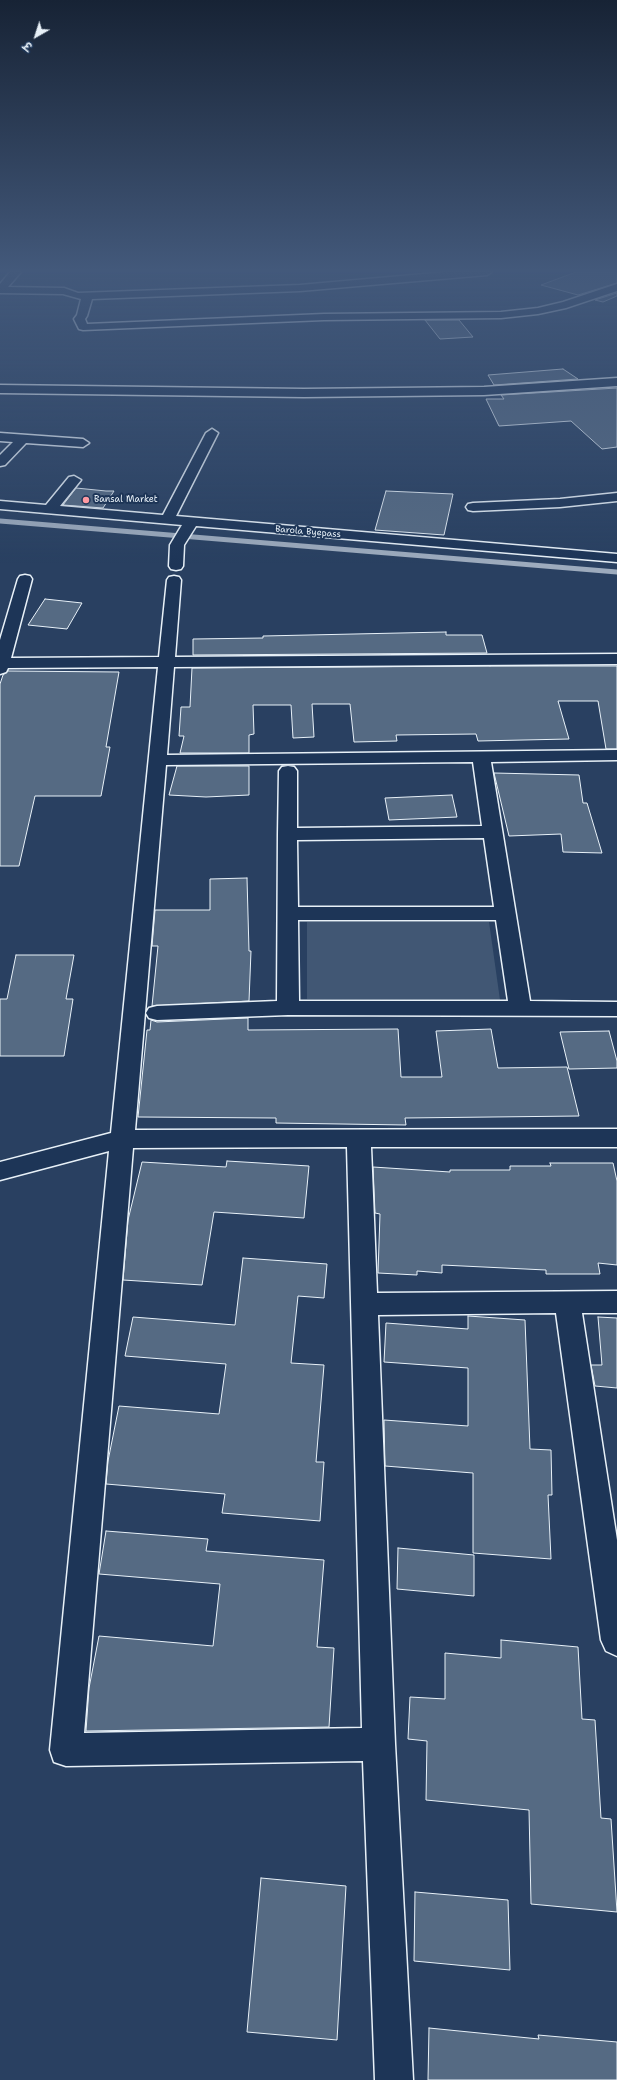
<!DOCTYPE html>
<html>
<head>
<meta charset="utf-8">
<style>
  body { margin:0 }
  #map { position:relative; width:617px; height:2080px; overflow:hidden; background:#294061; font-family:"Shantell Sans","Playpen Sans Deva",sans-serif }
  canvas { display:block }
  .north { position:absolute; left:16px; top:16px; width:40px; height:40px; -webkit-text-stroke:3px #1d3557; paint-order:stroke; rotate:219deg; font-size:11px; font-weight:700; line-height:16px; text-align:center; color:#e8f1f8 }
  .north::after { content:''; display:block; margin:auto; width:14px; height:18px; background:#e8f1f8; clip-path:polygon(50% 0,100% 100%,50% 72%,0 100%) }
</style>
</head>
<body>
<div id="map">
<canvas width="617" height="2080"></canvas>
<div class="north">उ</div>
</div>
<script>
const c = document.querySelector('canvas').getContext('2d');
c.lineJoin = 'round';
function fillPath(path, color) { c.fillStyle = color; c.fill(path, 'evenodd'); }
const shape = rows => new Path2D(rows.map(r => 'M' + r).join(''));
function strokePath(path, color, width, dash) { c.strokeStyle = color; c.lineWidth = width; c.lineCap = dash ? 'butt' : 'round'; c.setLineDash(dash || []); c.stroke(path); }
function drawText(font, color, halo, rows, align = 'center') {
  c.font = font + ' "Shantell Sans",sans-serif'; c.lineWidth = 4; c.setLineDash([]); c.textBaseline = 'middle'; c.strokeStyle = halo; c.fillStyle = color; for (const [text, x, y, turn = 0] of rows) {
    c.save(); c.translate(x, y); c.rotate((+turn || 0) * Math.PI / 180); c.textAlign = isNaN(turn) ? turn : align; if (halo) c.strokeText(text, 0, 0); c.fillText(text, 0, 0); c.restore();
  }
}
fillPath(shape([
  [307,922,489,922,500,1000,307,999]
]), '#415774');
strokePath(shape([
  [0,521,617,572]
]), '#9dabbd', 5);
const building = shape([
  [576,272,617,272,617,283,578,295,541,285,576,272],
  [617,293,617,296,603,302,595,300,617,293],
  [425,320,459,320,473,337,440,339,425,320],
  [563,369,578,379,494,385,488,375,563,369],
  [617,388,617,447,602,449,571,421,499,426,486,399,504,399,501,395,617,388],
  [76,488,106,491,114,491,103,508,63,505,76,488],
  [386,491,453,494,444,535,375,530,386,491],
  [45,599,82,603,67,629,28,625,45,599],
  [446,632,446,635,482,635,487,653,193,655,193,639,263,638,263,636,446,632],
  [490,666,617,666,617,749,606,749,598,701,558,701,569,739,478,741,476,734,396,735,397,741,354,742,350,704,312,704,314,737,293,738,291,705,253,705,254,734,249,735,249,753,180,753,184,736,179,736,181,707,190,707,192,668,490,666],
  [8,671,119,672,106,747,110,747,101,796,35,796,19,866,0,866,0,684,3,675,8,671],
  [177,766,249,766,249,795,206,797,169,795,177,766],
  [494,773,579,775,583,803,587,803,602,853,563,852,561,834,509,836,494,773],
  [452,795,457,817,389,820,385,798,452,795],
  [247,878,249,951,251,951,249,1001,152,1006,158,946,152,946,155,910,210,910,210,879,247,878],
  [16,955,74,955,66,999,73,999,64,1056,0,1056,0,999,7,999,16,955],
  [248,1018,248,1030,398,1029,401,1077,442,1077,436,1031,491,1029,498,1068,567,1067,579,1116,405,1118,406,1125,276,1123,276,1118,138,1117,147,1030,150,1030,151,1020,157,1022,248,1018],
  [609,1031,617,1061,617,1068,569,1069,560,1032,609,1031],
  [227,1161,309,1166,304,1218,214,1212,202,1285,123,1280,128,1220,142,1162,226,1167,227,1161],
  [550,1163,613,1163,617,1181,617,1265,598,1263,600,1274,546,1274,546,1270,442,1265,442,1273,417,1271,417,1275,378,1273,380,1214,375,1213,373,1167,450,1172,450,1170,510,1170,510,1166,551,1166,550,1163],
  [243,1258,327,1264,324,1298,298,1296,291,1363,324,1365,316,1462,324,1462,320,1521,222,1513,225,1494,106,1484,108,1461,119,1406,219,1414,226,1364,125,1356,133,1317,235,1325,243,1258],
  [468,1316,525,1320,530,1449,551,1450,552,1495,548,1495,551,1559,473,1553,473,1473,385,1466,384,1420,468,1426,468,1368,384,1362,386,1323,468,1329,468,1316],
  [598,1317,617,1318,617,1388,595,1386,591,1365,602,1365,598,1317],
  [106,1531,208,1539,206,1551,324,1560,317,1647,334,1648,329,1727,86,1731,89,1688,99,1636,213,1646,220,1584,99,1574,106,1531],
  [398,1548,474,1555,474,1596,397,1589,398,1548],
  [501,1640,578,1647,582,1719,595,1720,601,1818,611,1819,617,1912,531,1904,529,1810,426,1800,427,1741,408,1739,410,1697,445,1699,445,1653,501,1658,501,1640],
  [261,1878,346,1886,337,2040,247,2032,261,1878],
  [415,1892,508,1900,510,1970,414,1961,415,1892],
  [429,2028,539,2039,538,2035,617,2042,617,2080,428,2080,429,2028]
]);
fillPath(building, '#556a83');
strokePath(building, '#e8f1f8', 1);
const street = shape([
  [10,272,21,272,8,287,64,288,78,293,300,285,446,272,492,272,487,275,300,291,92,299,87,316,85,319,87,324,324,314,501,312,538,308,563,302,617,284,617,291,566,308,538,314,501,318,324,320,83,330,79,329,74,319,77,315,81,299,63,294,0,293,0,284,10,272],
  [617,378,617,386,484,395,304,397,0,393,0,385,304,389,484,387,617,378],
  [212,429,218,433,176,516,617,554,617,562,196,526,184,545,183,566,181,569,176,570,171,569,169,566,170,545,182,525,0,509,0,501,46,505,69,477,74,476,81,480,60,506,163,515,206,433,212,429],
  [0,433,83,439,89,443,83,447,26,443,5,465,0,466,0,455,13,442,0,441,0,433],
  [617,493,617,501,560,507,473,511,468,510,466,507,468,504,473,503,560,499,617,493],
  [25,575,30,576,32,579,11,658,159,657,167,580,169,577,174,576,179,577,181,580,175,657,617,654,617,664,174,667,167,755,617,750,617,760,491,762,530,1001,617,1002,617,1016,288,1015,157,1020,149,1018,146,1013,149,1008,157,1006,277,1001,278,834,279,771,282,767,288,766,294,767,297,771,297,828,482,826,473,762,166,765,135,1130,617,1129,617,1147,371,1147,377,1293,617,1291,617,1313,582,1313,617,1540,617,1656,606,1651,601,1640,556,1313,378,1315,395,1744,413,2080,375,2080,363,1761,66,1766,54,1762,50,1750,109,1151,0,1180,0,1162,111,1133,158,667,8,668,6,672,0,674,0,640,18,579,20,576,25,575],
  [484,838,494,907,298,907,297,840,484,838],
  [298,920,496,920,508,1001,299,1001,298,920],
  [347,1147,362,1728,84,1733,133,1148,347,1147]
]);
strokePath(street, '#e8f1f8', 3);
fillPath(street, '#1d3557');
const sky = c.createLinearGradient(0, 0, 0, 564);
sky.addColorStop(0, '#172335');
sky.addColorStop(0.48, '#43597b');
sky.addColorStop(1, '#43597b00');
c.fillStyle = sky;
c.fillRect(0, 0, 617, 564);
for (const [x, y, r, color] of [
  [86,500,4,"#ff9aa2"]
]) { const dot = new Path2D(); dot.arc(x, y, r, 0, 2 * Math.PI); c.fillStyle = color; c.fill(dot); strokePath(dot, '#1d3557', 1.5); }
drawText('9px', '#e8f1f8', '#1d3557', [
  ["Bansal Market",94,500]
], 'left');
drawText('9px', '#e8f1f8', '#1d3557', [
  ["Barola Byepass",308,532,5]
]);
</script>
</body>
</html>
